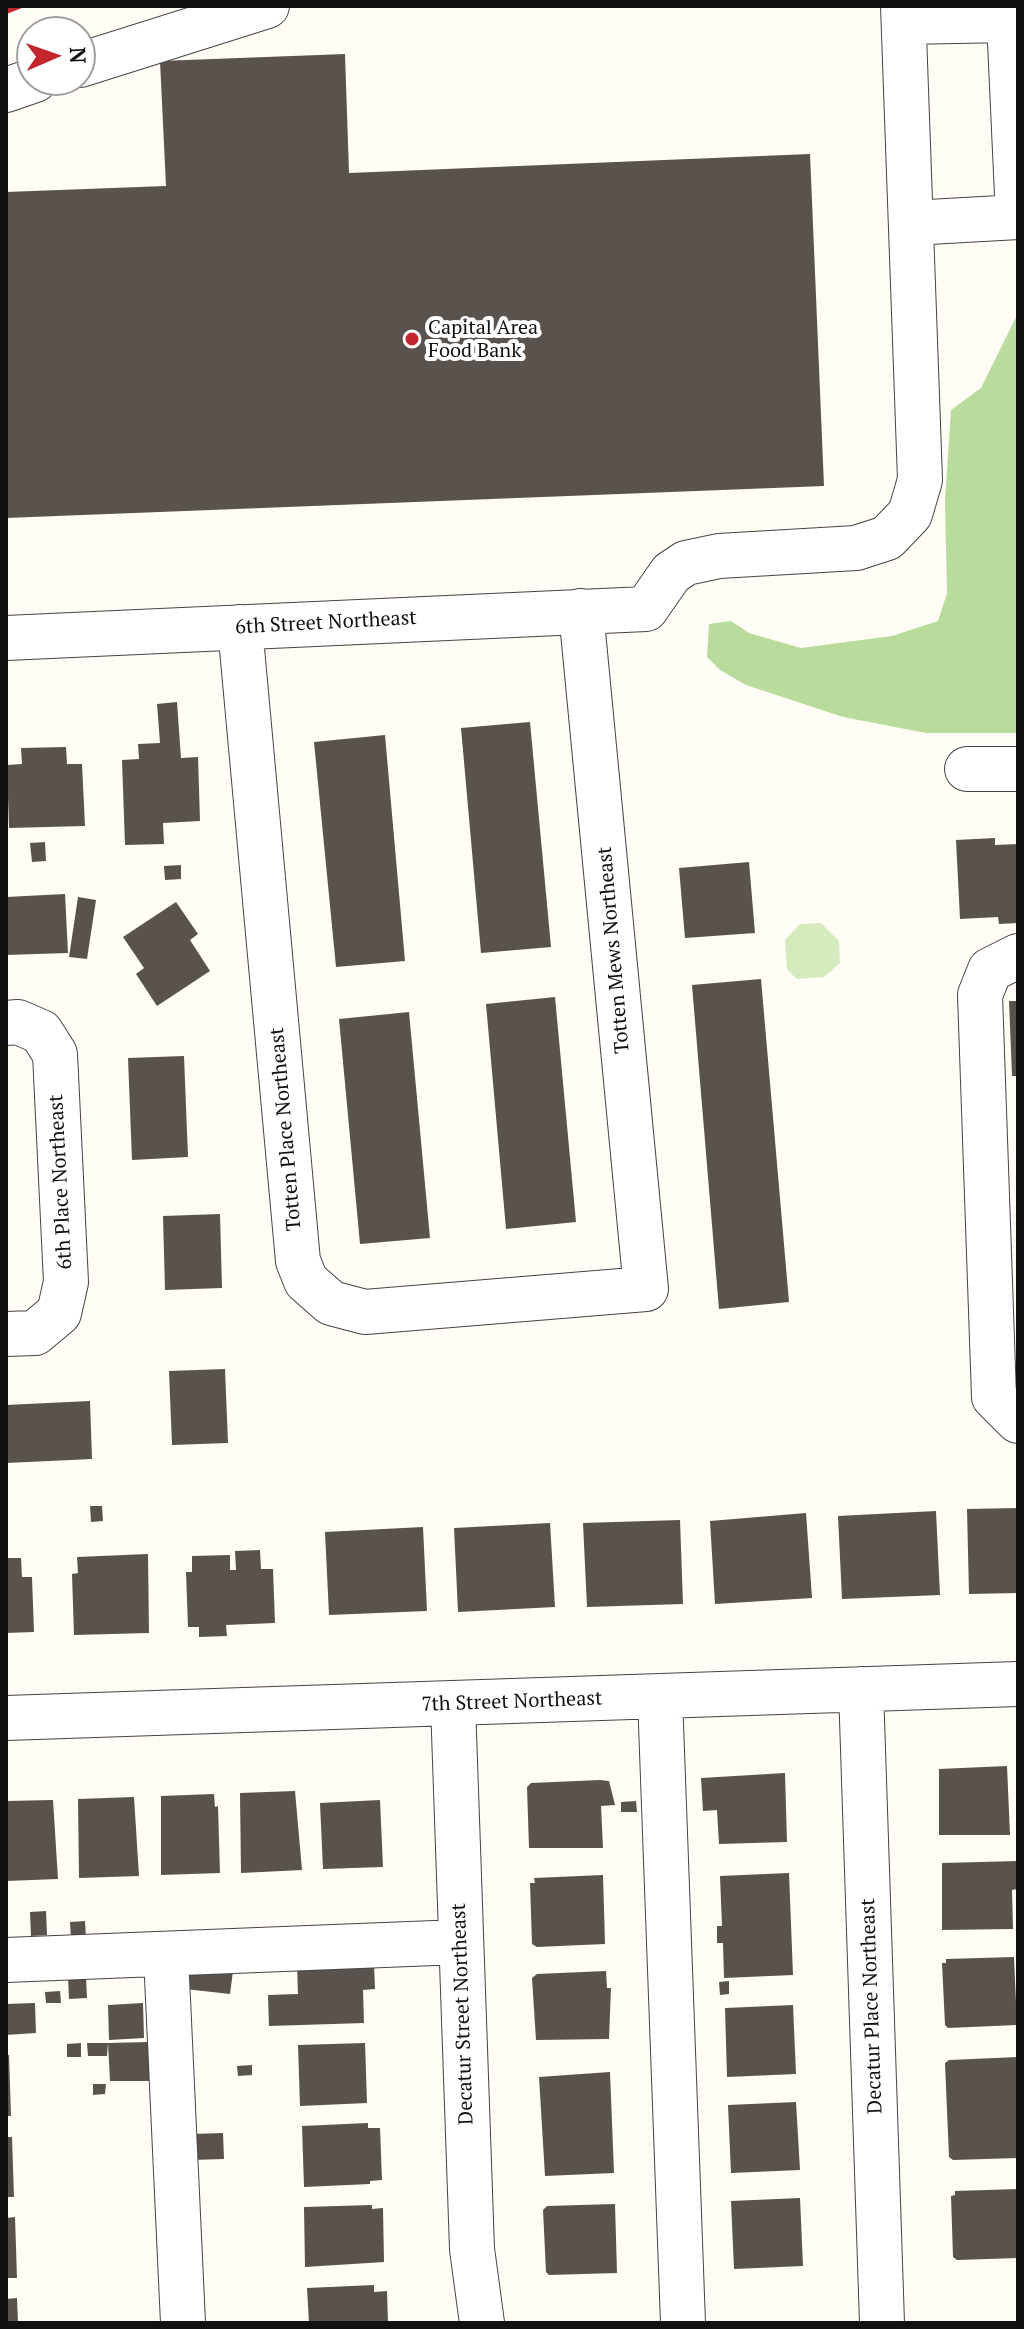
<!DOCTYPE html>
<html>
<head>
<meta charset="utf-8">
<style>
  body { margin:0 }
  #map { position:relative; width:1024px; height:2329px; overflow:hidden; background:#fffdf5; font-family:"PT Serif",serif }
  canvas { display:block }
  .frame { position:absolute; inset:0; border:8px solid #111; pointer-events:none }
  .north { position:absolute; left:16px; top:16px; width:80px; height:80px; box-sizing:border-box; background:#fff; border:2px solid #a0a0a0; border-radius:50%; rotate:88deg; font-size:22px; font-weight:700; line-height:32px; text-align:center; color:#111 }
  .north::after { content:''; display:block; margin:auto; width:28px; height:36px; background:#c4262e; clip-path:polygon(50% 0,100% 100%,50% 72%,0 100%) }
</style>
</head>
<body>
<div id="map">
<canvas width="1024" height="2329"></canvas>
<div class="frame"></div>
<div class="north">N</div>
</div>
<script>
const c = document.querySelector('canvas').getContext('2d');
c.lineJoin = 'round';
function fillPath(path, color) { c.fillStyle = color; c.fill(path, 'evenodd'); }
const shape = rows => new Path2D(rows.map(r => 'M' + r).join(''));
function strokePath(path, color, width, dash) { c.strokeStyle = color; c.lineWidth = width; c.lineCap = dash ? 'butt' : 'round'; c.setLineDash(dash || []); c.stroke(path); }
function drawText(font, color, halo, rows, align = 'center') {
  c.font = font + ' "PT Serif",serif'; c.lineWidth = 8; c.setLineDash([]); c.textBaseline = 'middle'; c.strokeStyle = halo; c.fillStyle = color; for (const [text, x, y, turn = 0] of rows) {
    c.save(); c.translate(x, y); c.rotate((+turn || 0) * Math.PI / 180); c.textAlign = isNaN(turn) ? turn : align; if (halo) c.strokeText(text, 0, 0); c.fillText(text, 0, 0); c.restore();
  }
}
fillPath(shape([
  [821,923,839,941,840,963,824,977,797,979,787,970,785,940,800,924]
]), '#d5ebbd');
fillPath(shape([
  [1018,313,1018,733,926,733,843,717,746,685,720,670,707,657,709,624,731,621,749,633,801,648,892,636,938,621,947,593,945,501,951,410,981,388]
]), '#b9dc9c');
fillPath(shape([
  [345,54,349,173,810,154,824,486,6,518,6,192,166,186,160,61],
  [177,702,181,758,198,757,200,821,163,823,164,844,125,845,122,760,139,759,138,744,160,743,157,704],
  [530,722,551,947,481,953,461,728],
  [385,735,405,961,336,967,314,742],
  [66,747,67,764,82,764,85,826,9,828,7,765,22,764,21,748],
  [995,838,995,845,1018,844,1018,923,999,924,998,917,960,919,956,840],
  [45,842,46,861,32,862,30,843],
  [749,862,755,933,685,938,679,868],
  [181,865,181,879,165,880,164,866],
  [65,894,68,953,6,955,6,897],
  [78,897,96,900,87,959,69,957],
  [176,902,198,934,190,940,210,971,157,1006,136,974,144,968,123,937],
  [761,979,789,1302,719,1309,692,985],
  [555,997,576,1222,506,1229,486,1004],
  [1009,1001,1018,1001,1018,1076,1012,1076],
  [409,1012,430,1238,360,1244,339,1019],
  [184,1056,188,1157,132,1160,128,1058],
  [220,1214,222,1288,165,1290,163,1216],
  [225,1369,228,1443,172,1445,169,1371],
  [90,1401,92,1459,6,1463,6,1405],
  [90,1506,102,1506,103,1521,91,1522],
  [1018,1508,1018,1593,969,1594,967,1509],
  [936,1511,940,1595,842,1599,838,1516],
  [806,1513,812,1598,715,1604,710,1521],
  [680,1520,683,1604,587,1607,583,1523],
  [550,1523,555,1607,458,1612,454,1528],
  [423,1527,427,1611,329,1615,325,1532],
  [260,1550,261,1569,273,1569,275,1623,226,1625,227,1636,199,1637,199,1627,188,1627,186,1572,192,1572,192,1556,230,1555,230,1570,236,1570,235,1551],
  [148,1554,149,1633,74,1635,72,1574,78,1573,77,1557],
  [6,1558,21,1558,22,1577,32,1577,34,1632,6,1633],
  [1007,1766,1010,1835,939,1835,939,1769],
  [785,1773,787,1842,719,1844,717,1810,703,1811,701,1778],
  [600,1780,609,1781,615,1805,601,1806,603,1848,529,1848,527,1787,531,1783],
  [295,1791,302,1870,241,1873,240,1793],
  [214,1794,215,1807,218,1806,220,1873,161,1875,161,1796],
  [134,1797,139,1876,79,1878,78,1799],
  [53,1800,58,1879,6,1881,6,1801],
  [380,1800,383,1867,323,1869,320,1803],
  [636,1801,637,1812,621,1812,621,1802],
  [1018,1861,1018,1889,1012,1890,1013,1929,942,1930,942,1863],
  [789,1873,793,1975,724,1978,723,1943,717,1943,717,1926,722,1926,720,1876],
  [603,1875,605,1944,537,1947,532,1944,530,1883,535,1883,534,1878],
  [46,1911,47,1935,31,1936,30,1912],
  [85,1921,86,1938,71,1939,70,1922],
  [1014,1957,1017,2025,948,2028,945,2025,942,1963,946,1963,946,1959],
  [297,1964,374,1964,375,1989,363,1990,364,2023,269,2026,268,1995,298,1994],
  [188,1966,233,1971,230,1994,185,1989],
  [606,1971,607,1988,611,1988,609,2039,536,2040,532,1978,537,1974],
  [68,1977,86,1977,87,1998,69,1999],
  [729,1981,729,1994,720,1995,719,1982],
  [60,1991,61,2003,46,2003,45,1992],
  [35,2003,36,2033,6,2035,6,2004],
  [143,2003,144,2038,109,2040,108,2005],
  [793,2005,796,2074,727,2077,725,2008],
  [149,2042,151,2081,110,2081,108,2043],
  [81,2043,81,2057,67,2057,67,2044],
  [87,2043,108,2043,107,2056,88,2056],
  [365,2043,367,2103,300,2106,298,2045],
  [6,2055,9,2055,11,2116,6,2116],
  [1018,2057,1018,2158,953,2160,949,2157,945,2063,949,2060],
  [252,2065,252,2075,238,2076,237,2066],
  [610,2072,614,2173,545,2176,539,2077],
  [93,2084,106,2084,105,2094,93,2095],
  [796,2102,800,2170,731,2173,728,2105],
  [368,2123,368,2128,380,2128,382,2180,370,2181,370,2184,304,2187,302,2126],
  [223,2133,224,2159,192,2160,191,2134],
  [6,2137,12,2137,14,2197,6,2197],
  [1018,2189,1018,2258,957,2260,953,2257,951,2196,955,2195,955,2191],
  [800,2198,803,2266,734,2269,731,2201],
  [615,2204,617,2273,549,2275,546,2272,543,2210,547,2206],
  [372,2205,372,2209,383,2208,384,2262,305,2267,304,2207],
  [15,2217,17,2278,6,2278,6,2218],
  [374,2285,374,2292,387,2291,388,2323,309,2323,307,2288],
  [17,2298,18,2323,6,2323,6,2299]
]), '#5a524d');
const minor = shape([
  [904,22,1009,20,1018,217,911,223],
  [80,65,267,6],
  [6,90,35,80],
  [240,627,298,1261,306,1281,331,1303,365,1312,646,1289,581,611],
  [6,638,646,609,671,573,686,563,719,556,856,548,887,538,910,514,920,480,903,6],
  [967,769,1018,769],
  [1018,956,990,970,980,995,994,1397,1018,1421],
  [6,1023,18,1022,41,1032,55,1054,66,1282,59,1313,35,1333,6,1334],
  [861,1689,882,2323],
  [660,1697,683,2323],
  [453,1704,472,2249,482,2323],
  [6,1718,1018,1684],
  [166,1956,183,2323],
  [6,1960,460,1942]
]);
strokePath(minor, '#444', 46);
strokePath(minor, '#fff', 44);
strokePath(shape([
  [6,11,19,6]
]), '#c4262e', 6);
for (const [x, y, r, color] of [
  [412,339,8,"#c4262e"]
]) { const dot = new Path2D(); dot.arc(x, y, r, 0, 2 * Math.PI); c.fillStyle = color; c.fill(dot); strokePath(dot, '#fff', 3); }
drawText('20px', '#111', '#fff', [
  ["Capital Area",428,328],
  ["Food Bank",428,351]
], 'left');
drawText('20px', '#111', '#fff', [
  ["6th Street Northeast",326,623,-3],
  ["Totten Mews Northeast",614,950,-95],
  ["Totten Place Northeast",286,1129,-95],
  ["6th Place Northeast",61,1182,-93],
  ["7th Street Northeast",512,1702,-2],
  ["Decatur Place Northeast",872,2006,-92],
  ["Decatur Street Northeast",463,2014,-92]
]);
</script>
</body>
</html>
